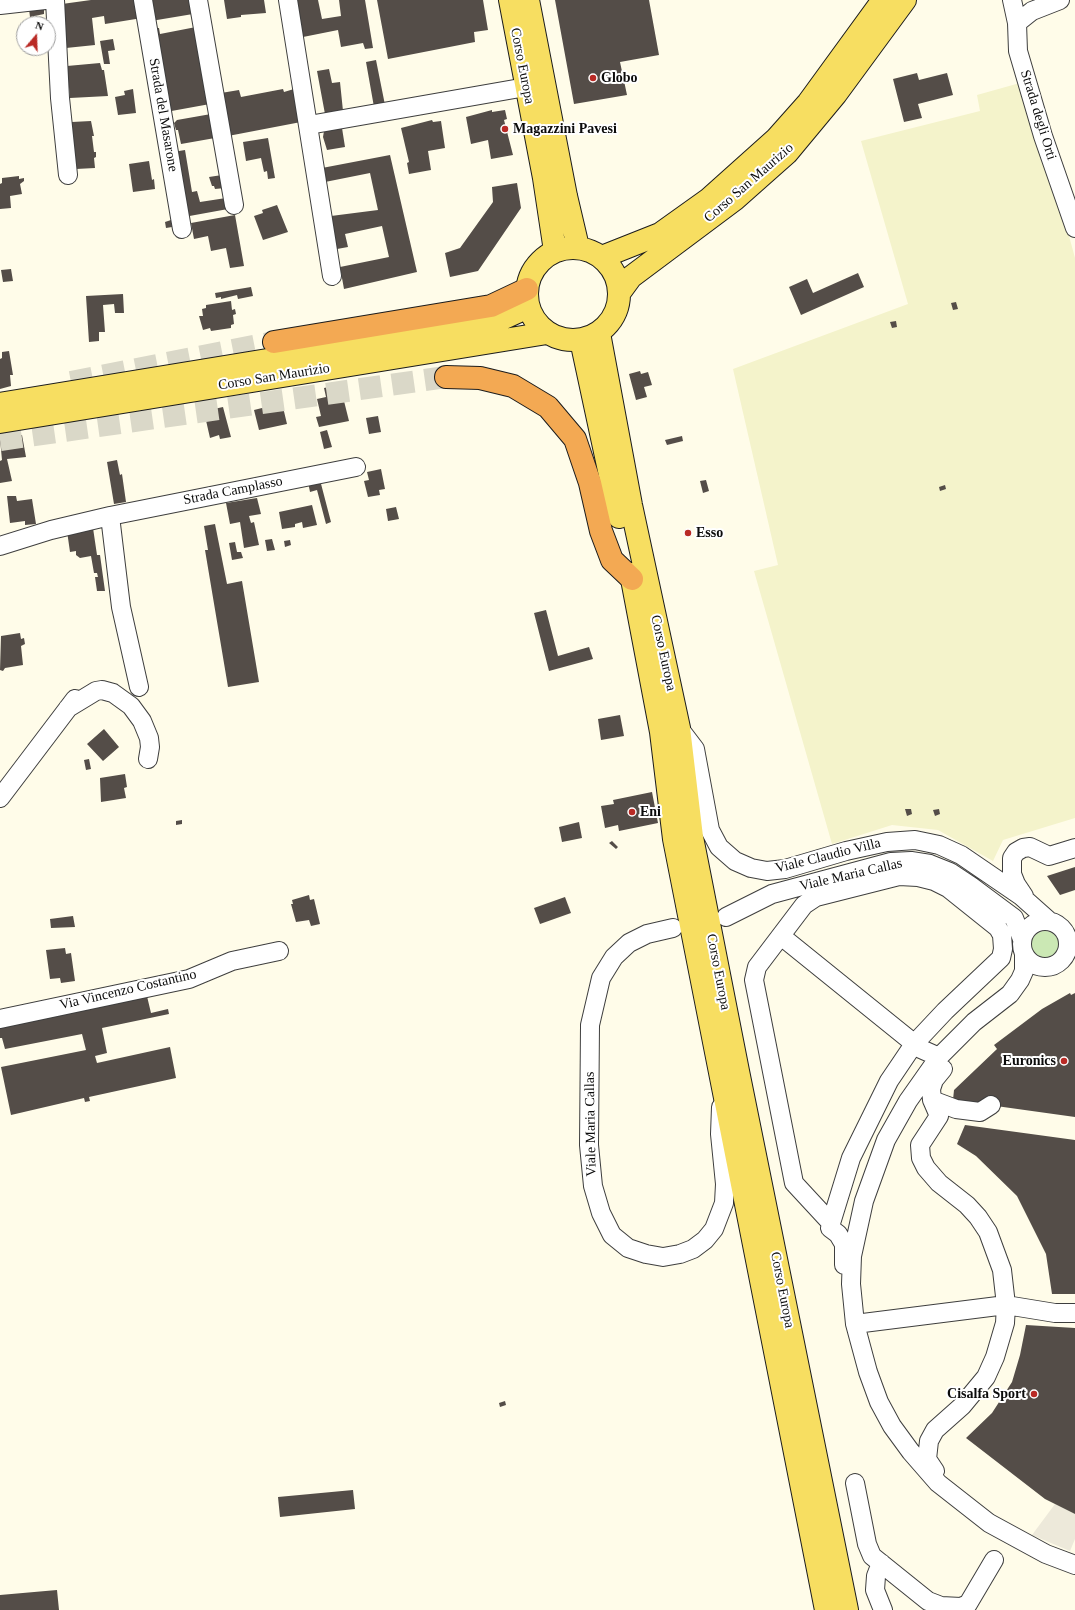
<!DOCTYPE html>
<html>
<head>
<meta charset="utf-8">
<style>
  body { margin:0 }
  #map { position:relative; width:1075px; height:1610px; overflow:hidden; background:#fffce9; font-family:Georgia,serif }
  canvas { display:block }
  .north { position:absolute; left:16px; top:16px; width:40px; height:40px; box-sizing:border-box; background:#fff; border:1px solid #9d9d9d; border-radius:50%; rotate:19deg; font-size:11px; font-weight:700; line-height:16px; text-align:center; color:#0b0b0b }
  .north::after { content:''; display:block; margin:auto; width:14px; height:18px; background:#b92a25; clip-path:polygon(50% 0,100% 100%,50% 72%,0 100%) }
</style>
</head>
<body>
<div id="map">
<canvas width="1075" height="1610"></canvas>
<div class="north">N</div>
</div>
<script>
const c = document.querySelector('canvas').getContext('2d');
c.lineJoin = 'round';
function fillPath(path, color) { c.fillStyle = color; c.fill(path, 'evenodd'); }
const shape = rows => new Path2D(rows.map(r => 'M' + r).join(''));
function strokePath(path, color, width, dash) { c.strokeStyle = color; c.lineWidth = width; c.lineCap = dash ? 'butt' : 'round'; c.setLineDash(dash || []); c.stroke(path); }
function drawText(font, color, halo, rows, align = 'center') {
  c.font = font + ' Georgia,serif'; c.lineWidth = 4; c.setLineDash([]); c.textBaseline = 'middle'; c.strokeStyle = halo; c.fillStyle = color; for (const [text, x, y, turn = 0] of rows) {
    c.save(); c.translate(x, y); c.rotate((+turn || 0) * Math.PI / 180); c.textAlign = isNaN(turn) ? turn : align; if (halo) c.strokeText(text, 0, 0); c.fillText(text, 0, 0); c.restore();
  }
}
fillPath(shape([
  [1027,81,1075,258,1075,818,1003,840,993,861,938,830,892,825,832,844,754,571,778,565,733,369,908,304,861,141,980,111,977,95]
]), '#f4f3cb');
fillPath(shape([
  '1031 945a14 14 0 1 1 28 0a14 14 0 1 1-28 0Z'
]), '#cbe8b4');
fillPath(shape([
  [1055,1504,1075,1514,1075,1539,1070,1551,1032,1535]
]), '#ede9da');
fillPath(shape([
  [91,0,140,0,142,18,105,24,104,16,92,18,95,45,66,48,62,4],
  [148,0,191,0,193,14,151,21],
  [224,0,264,0,266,13,241,15,241,17,227,19],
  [292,0,318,0,322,19,341,16,339,0,365,0,373,48,365,49,363,43,341,47,338,30,298,38],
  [377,0,483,0,488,30,474,32,475,42,388,59],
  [555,0,649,0,659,55,620,62,627,95,574,104],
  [44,7,44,14,30,17,29,9],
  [196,27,210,104,166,112,152,28,159,28,160,34],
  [113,39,115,50,108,51,110,64,104,64,100,41],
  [376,60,385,105,374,107,366,62],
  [100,63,102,70,104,70,108,96,70,98,67,66],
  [329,69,332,83,340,82,343,111,325,114,317,71],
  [917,73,919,80,947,73,953,95,918,104,922,118,904,122,893,79],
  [133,89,136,113,118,115,115,97,125,95,124,91],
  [283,89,284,92,294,89,301,122,228,136,221,93,239,90,241,97],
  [492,110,492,112,505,110,507,119,504,120,513,155,491,159,488,140,471,144,466,117],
  [211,114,215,138,181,144,178,130,176,130,174,123,177,120],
  [432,120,433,122,441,121,445,148,428,151,431,170,409,174,407,163,409,162,401,128],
  [91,121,94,136,92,136,94,152,96,152,96,157,94,158,95,168,76,169,73,133,71,134,72,122],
  [342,128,345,147,327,150,323,137,324,131],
  [268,138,275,178,268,179,267,171,264,172,261,158,246,161,243,142],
  [185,150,192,192,197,191,200,202,226,198,228,209,184,217,173,152],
  [390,155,417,272,344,289,340,267,389,257,382,226,345,234,348,247,337,249,331,216,378,210,370,173,325,182,322,168],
  [149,161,152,180,154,179,155,189,133,192,129,164],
  [222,175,225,188,215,189,214,186,212,186,209,177],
  [19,176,19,179,24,178,24,181,20,184,22,194,10,196,11,208,0,209,0,184,2,183,2,178],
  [517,183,521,208,478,271,450,277,445,253,460,248,493,202,492,187],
  [277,205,288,232,263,240,254,216,263,213,262,210],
  [235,215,244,266,230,268,226,248,211,251,208,236,194,239,191,223],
  [171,220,172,227,166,228,165,222],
  [11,269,13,281,3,282,1,270],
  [858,273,864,287,801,315,789,287,807,279,813,293],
  [251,287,253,296,238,299,237,295,221,299,221,297,216,298,215,293],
  [123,294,124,313,115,313,114,304,103,305,105,332,99,332,99,341,89,342,86,296],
  [231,301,232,310,235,309,236,314,233,315,234,324,231,325,231,328,211,331,210,328,203,330,199,316,203,316,202,309,206,308,206,305],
  [956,302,958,309,953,310,951,303],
  [896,321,897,327,892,328,890,322],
  [9,351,13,375,10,375,11,386,0,389,0,359,2,358,2,352],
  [640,371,641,374,648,372,652,385,644,387,647,397,636,400,629,374],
  [338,385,340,394,342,393,349,421,319,427,316,417,321,416,317,399,326,397,324,388],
  [282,403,287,424,259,430,254,410],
  [223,407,231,437,220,439,219,435,210,438,205,416,215,414,214,409],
  [378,416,381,432,369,434,366,418],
  [327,430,332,447,324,449,320,432],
  [22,435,26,457,7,459,12,481,0,483,0,461,2,460,0,439],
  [682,436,683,441,667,445,665,440],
  [117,460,120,475,122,474,126,502,114,504,107,462],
  [381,469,385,489,379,490,380,495,368,497,364,481,369,480,367,472],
  [320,480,331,522,326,524,317,490,310,492,308,482],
  [706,480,709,491,703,493,700,481],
  [945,485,946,489,940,491,939,487],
  [7,496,16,496,17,501,32,499,36,524,25,525,25,521,10,523],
  [257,498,261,514,249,516,251,523,254,522,259,545,244,548,240,522,230,524,226,503],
  [312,505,317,525,303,528,302,522,295,524,295,527,282,529,279,512],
  [396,507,399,519,388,521,386,509],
  [215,524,227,584,242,581,259,682,228,687,205,550,208,550,204,526],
  [93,528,97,555,100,555,105,591,97,591,95,577,98,577,97,573,94,573,91,556,80,558,76,555,76,551,70,552,67,531],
  [272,539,275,550,267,551,265,540],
  [290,540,291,545,285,547,284,541],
  [235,542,237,552,241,552,243,558,232,560,229,543],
  [546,610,558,656,589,647,593,659,549,671,534,613],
  [20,633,21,639,24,638,25,644,21,646,23,665,5,668,3,671,0,670,1,636],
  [620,715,624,736,601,740,598,719],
  [104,729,119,747,103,761,87,744],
  [89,759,91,769,86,770,84,760],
  [125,774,127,787,124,788,126,798,101,802,100,778],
  [652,792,658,823,619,831,618,825,605,828,601,806,614,804,613,800],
  [905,809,911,809,912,814,907,816],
  [939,809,940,814,935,816,933,810],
  [182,820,182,824,176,825,176,821],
  [579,822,582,838,562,842,559,827],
  [612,841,618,847,616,849,609,843],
  [1075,867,1075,890,1060,895,1047,876],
  [309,895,310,900,314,899,320,924,311,926,309,920,296,922,291,904,293,904,292,900],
  [565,897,571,913,540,924,534,908],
  [73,916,75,927,51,928,50,919],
  [65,948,66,954,71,953,75,981,61,983,60,978,50,979,46,950],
  [146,992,151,1013,168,1009,169,1014,102,1028,107,1053,95,1056,97,1063,170,1047,176,1078,89,1097,90,1101,85,1102,84,1098,11,1115,1,1067,86,1050,82,1034,5,1049,2,1038,0,1038,0,1022],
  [1070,993,1071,995,1075,993,1075,1117,953,1100,954,1090,997,1049,994,1045,1042,1009],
  [965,1125,1075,1140,1075,1294,1052,1294,1046,1254,1017,1196,976,1156,957,1144],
  [1026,1325,1075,1328,1075,1514,1045,1499,966,1438,992,1413,1012,1382,1020,1355],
  [505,1401,506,1405,500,1407,499,1403],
  [353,1490,355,1509,280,1517,278,1497],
  [57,1590,59,1610,0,1610,0,1595]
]), '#544d48');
strokePath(shape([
  [71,382,274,342],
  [0,440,446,377]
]), '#dad8c8', 22, [22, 11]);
const minor = shape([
  [55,0,60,98,68,175],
  [143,0,182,229],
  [198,0,234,205],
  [288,0,332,276],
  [1012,0,1017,23,1018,51,1043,136,1075,228],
  [0,5,45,0],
  [1017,23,1032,11,1060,0],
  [309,125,526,87],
  [110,516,121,607,139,687],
  [0,546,51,530,110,516,356,467],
  [68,708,96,691,102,690,113,693,131,706,142,721,149,738,150,747,148,759],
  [679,728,695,749,710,830,719,847,735,861,751,868,767,871,785,869,846,851,887,842,915,840,939,845,961,855,1021,896,1048,920],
  [0,798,75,699],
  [899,876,918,877,934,881,948,888,998,928,1002,935,1003,949,1001,958,945,1011,914,1044,889,1081,851,1158,831,1223,794,1183,754,980,757,967,804,905,816,897,899,876],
  [1024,896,1016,884,1012,874,1012,858,1016,852,1023,848,1030,847,1049,856,1075,848],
  [726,917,772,894,891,862,911,861,930,864,950,872,971,886,1014,918,1022,939],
  '1022 944a23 23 0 1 1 46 0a23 23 0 1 1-46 0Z',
  [673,928,647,934,629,943,614,957,601,978,590,1025,589,1145,593,1186,601,1213,612,1235,628,1248,646,1254,663,1257,680,1254,693,1249,705,1240,714,1229,724,1203,725,1184,720,1134,721,1107],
  [781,936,921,1049,939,1057],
  [1024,955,1024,971,1020,980,1010,994,974,1022,939,1057,908,1101,886,1140,864,1201,852,1256,851,1284,855,1324,868,1372,879,1402,892,1426,911,1452,938,1483,989,1523,1046,1554,1075,1565],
  [0,1019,189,979,232,961,279,951],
  [932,1100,956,1109,980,1112,991,1105],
  [830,1228,838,1234,844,1244,844,1265],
  [855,1324,1006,1305,1055,1313,1075,1313],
  [935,1471,927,1459,929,1441,935,1430,962,1406,986,1377,995,1357,1005,1323,1006,1305,1002,1270,988,1232,978,1217,967,1205,939,1183,926,1168,921,1158,920,1145,939,1116,932,1100,931,1089,934,1080,943,1069],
  [855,1483,867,1544,872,1556,928,1601,941,1606,961,1607,968,1604,994,1560],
  [881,1563,876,1576,875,1590,883,1610]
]);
const major = shape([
  [510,0,544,178,555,251],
  [528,0,566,196,578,247],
  '527 294a46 46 0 1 1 92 0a46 46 0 1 1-92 0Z',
  [602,257,660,234,709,199,776,139,808,103,883,0],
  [620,292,631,277,734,200,787,153,836,94,905,0],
  [599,333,631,505,679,728,692,837,738,1071,847,1610],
  [581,340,619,517],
  [0,404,493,323,528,307],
  [0,422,547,333],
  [631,574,661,732,674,839,826,1610]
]);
const highway = shape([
  [274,342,491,306,527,289],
  [446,377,480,378,513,386,548,407,575,439,590,483,601,531,612,560,632,579]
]);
strokePath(minor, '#3e3e3e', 20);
strokePath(major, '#1c1c1c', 24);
strokePath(highway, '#1c1c1c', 24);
strokePath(minor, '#fff', 18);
strokePath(major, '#f7de61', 22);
strokePath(highway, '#f3a953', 22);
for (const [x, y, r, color] of [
  [593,78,4,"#b92a25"],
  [505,129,4,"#b92a25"],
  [688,533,4,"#b92a25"],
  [632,812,4,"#b92a25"],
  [1064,1061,4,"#b92a25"],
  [1034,1394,4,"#b92a25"]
]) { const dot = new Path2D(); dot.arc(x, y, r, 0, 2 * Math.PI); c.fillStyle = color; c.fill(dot); strokePath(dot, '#fff', 1.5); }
drawText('14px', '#0b0b0b', '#fff', [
  ["Corso Europa",522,66,79],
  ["Strada del Masarone",163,115,80],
  ["Strada degli Orti",1038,115,73],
  ["Corso San Maurizio",749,183,-41],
  ["Corso San Maurizio",274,377,-9],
  ["Strada Camplasso",233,491,-11],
  ["Corso Europa",663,653,78],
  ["Viale Claudio Villa",828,856,-14],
  ["Viale Maria Callas",851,875,-13],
  ["Corso Europa",718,972,79],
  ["Via Vincenzo Costantino",128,990,-13],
  ["Viale Maria Callas",591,1124,-91],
  ["Corso Europa",782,1290,79]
]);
drawText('bold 14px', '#0b0b0b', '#fff', [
  ["Globo",601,78],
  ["Magazzini Pavesi",513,129],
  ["Esso",696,533],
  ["Eni",640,812],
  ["Euronics",1056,1061,"right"],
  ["Cisalfa Sport",1026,1394,"right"]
], 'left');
</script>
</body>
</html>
